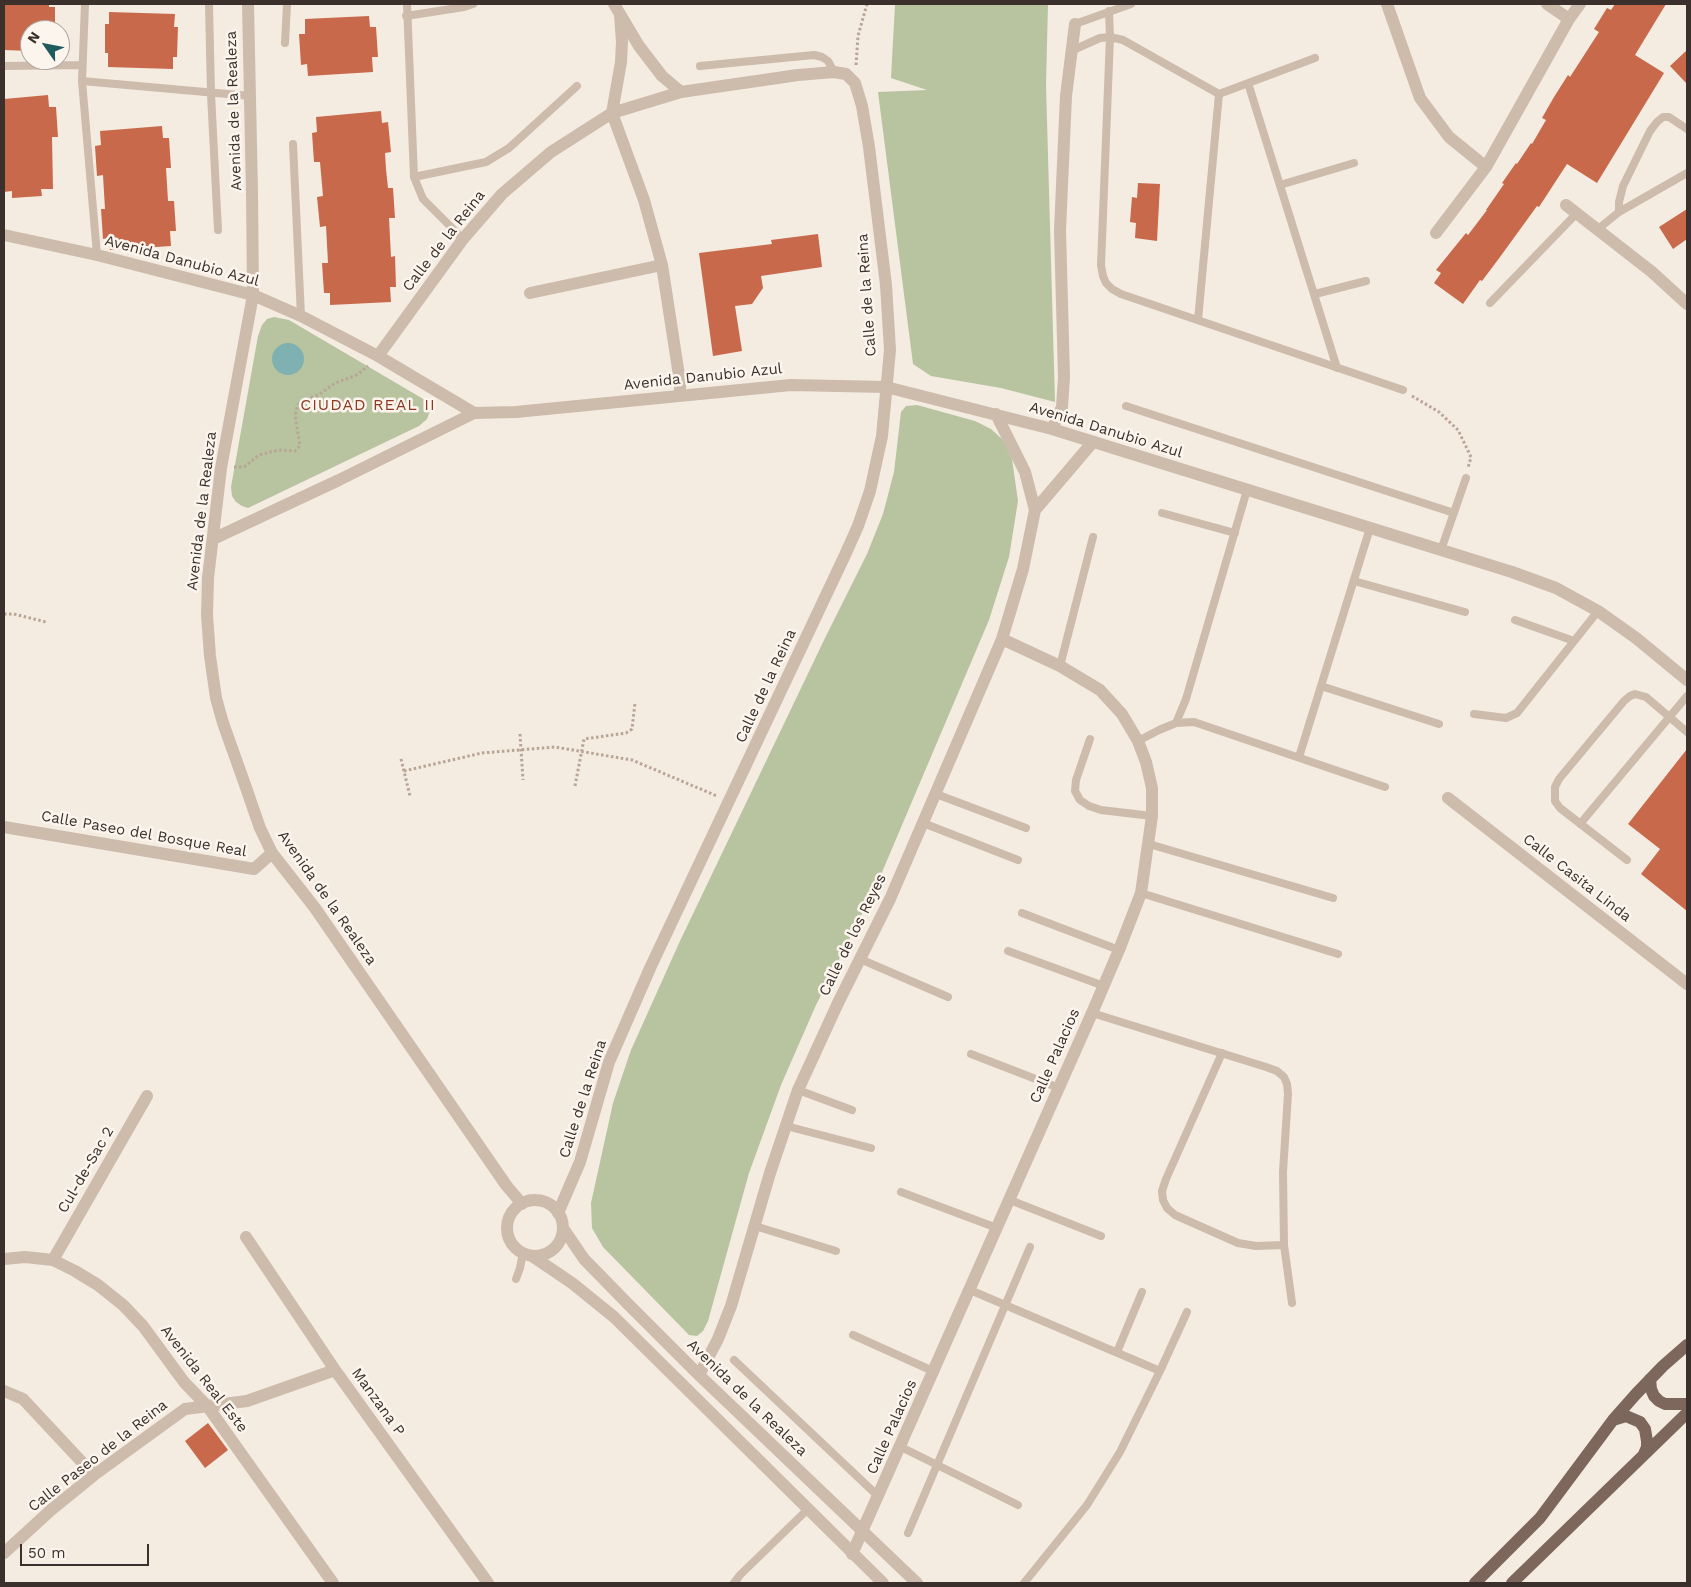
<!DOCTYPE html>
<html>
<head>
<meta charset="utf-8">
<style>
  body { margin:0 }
  #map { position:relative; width:1691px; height:1587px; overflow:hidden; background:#f4ebe1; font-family:"Work Sans",sans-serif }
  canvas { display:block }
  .frame { position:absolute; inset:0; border:5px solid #3b302b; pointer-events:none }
  .north { position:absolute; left:20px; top:20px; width:50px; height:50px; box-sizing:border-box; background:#fbf5ee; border:1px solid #aea6a0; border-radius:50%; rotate:303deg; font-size:14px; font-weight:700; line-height:20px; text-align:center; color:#3b302b }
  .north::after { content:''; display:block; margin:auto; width:18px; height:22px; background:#1f5a5e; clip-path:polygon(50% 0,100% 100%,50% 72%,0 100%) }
  .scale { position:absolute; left:20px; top:1544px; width:129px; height:22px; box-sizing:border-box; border:2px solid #3b302b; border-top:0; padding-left:6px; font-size:15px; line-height:18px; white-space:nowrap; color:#3b302b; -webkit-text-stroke:4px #fbf5ee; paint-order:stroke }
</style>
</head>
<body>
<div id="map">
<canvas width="1691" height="1587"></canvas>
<div class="frame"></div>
<div class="north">N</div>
<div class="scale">50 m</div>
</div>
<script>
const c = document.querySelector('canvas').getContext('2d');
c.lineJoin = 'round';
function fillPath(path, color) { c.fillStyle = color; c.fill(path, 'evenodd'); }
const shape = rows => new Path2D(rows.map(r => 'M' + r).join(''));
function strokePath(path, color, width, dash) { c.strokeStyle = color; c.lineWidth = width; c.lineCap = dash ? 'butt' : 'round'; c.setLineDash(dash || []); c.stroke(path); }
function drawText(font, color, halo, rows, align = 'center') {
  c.font = font + ' "Work Sans",sans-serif'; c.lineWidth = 5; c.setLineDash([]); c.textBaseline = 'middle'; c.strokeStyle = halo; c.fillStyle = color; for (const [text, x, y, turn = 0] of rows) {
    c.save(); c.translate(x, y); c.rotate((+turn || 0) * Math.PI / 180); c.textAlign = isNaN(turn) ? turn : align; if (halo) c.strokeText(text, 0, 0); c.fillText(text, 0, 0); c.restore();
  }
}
fillPath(shape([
  [895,4,1048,4,1046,85,1055,402,1001,388,931,376,913,364,878,92,927,90,891,78],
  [274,317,289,320,425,400,430,407,430,411,427,419,419,426,248,508,242,506,236,502,232,496,231,487,258,336,262,325,267,319],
  [917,405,975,421,991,429,1003,440,1012,459,1018,501,1009,557,989,620,877,884,816,1005,781,1085,749,1173,708,1321,703,1331,697,1336,689,1335,603,1247,592,1228,591,1203,613,1103,631,1050,680,941,825,638,867,554,883,514,894,472,901,412,906,406]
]), '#b8c4a0');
fillPath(shape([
  '272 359a16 16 0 1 1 32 0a16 16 0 1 1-32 0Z'
]), '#7fb0b2');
fillPath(shape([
  [4,4,49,4,49,7,55,7,55,30,30,30,30,51,4,50],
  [1615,4,1666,4,1635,55,1664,73,1597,183,1567,164,1539,207,1537,206,1500,257,1482,281,1480,280,1463,304,1434,283,1441,273,1436,270,1466,233,1468,235,1487,210,1486,210,1504,184,1502,183,1516,163,1517,164,1531,143,1532,144,1546,120,1542,118,1554,97,1568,75,1570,77,1599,32,1594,29,1607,8,1611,10],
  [109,12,175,14,174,27,178,27,177,57,173,57,173,69,108,67,108,53,105,53,105,24,109,24],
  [369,16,370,27,376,27,378,57,372,57,373,72,308,76,307,64,301,65,299,34,305,34,305,19],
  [1687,50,1687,84,1670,66],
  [48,95,49,107,56,107,58,137,52,137,53,189,41,189,42,196,12,198,12,191,4,192,4,99],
  [381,111,382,123,388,122,391,152,385,153,386,169,388,188,393,188,395,218,389,218,391,257,395,256,396,287,390,287,391,302,330,305,330,293,324,293,322,263,328,263,326,226,320,227,317,197,323,196,320,162,314,162,312,133,317,132,316,117],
  [162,126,163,138,169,138,171,168,166,168,168,201,174,201,176,231,170,231,171,246,110,250,109,238,103,239,101,209,105,209,103,175,97,176,95,146,101,145,100,131],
  [1138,183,1160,184,1157,241,1135,238,1136,223,1130,222,1132,197,1137,198],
  [1687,209,1687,239,1673,249,1659,227],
  [818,234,822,267,761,276,763,288,752,304,735,306,742,351,713,356,699,253,772,244,771,240],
  [1687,749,1687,911,1641,874,1660,849,1628,824],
  [208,1423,228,1450,205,1468,185,1441]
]), '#c8694b');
strokePath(shape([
  [856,65,858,36,867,4],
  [1412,396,1439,412,1458,430,1471,457,1468,468],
  [234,467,244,467,259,455,279,450,295,451,300,446,295,415,297,407,300,402,320,394,335,383,357,375,368,366],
  [4,614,14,614,46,622],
  [520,734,523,780],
  [401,759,410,796],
  [404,771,482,753,555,747,632,760,717,796],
  [575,786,584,739,626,733,632,729,635,703]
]), '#b9a596', 3, [2.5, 2.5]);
strokePath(shape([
  [85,4,82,81,97,255],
  [209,4,211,94,218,230],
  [407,4,414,177,423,199,463,239],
  [1109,11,1110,37,1101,265,1103,276,1106,283,1112,289,1121,294,1403,390],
  [406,16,464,7,473,4],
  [1075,24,1131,4],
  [285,43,287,4],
  [1071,51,1100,38,1110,37,1123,40,1219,94],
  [4,66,82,65],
  [700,66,814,55,822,57,828,61,834,72],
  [82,81,250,96],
  [1248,83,1337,368],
  [1219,94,1315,58],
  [293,144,301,316],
  [414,177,486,162,509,148,577,86],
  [1280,185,1354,163],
  [1619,212,1619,202,1623,186,1650,131,1657,122,1663,117,1669,117,1687,129],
  [1598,229,1619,212,1687,173],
  [1315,294,1366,281],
  [1490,303,1577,213],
  [1198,320,1219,94],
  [1126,406,1454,513],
  [1162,513,1235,533],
  [1441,550,1466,478],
  [1354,581,1465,612],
  [1515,620,1574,641],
  [1060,666,1093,537],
  [1321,686,1439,724],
  [1474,714,1506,718,1517,713,1598,611],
  [1176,723,1186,699,1247,490],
  [1090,739,1076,780,1075,791,1080,800,1089,806,1101,810,1152,816],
  [1138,741,1159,730,1176,723,1194,722,1385,787],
  [1299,757,1370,528],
  [936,794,1026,828],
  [923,823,1018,860],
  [1580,824,1687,696],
  [1149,844,1333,898],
  [1627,860,1560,808,1555,801,1555,787,1559,779,1624,701,1630,696,1635,694,1646,697,1687,732],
  [1141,893,1338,954],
  [1022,913,1119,950],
  [1008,951,1104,986],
  [860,959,948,997],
  [1092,1013,1266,1067,1277,1071,1284,1077,1287,1084,1288,1094,1283,1172,1284,1245,1292,1303],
  [1222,1053,1166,1179,1162,1191,1163,1200,1167,1208,1175,1215,1238,1243,1256,1246,1284,1245],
  [971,1054,1059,1088],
  [798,1090,852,1110],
  [786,1126,871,1148],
  [901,1192,997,1228],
  [1010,1200,1101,1236],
  [755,1226,836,1251],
  [516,1279,520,1268,523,1253],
  [970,1290,1160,1371],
  [853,1335,935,1372],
  [1117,1352,1142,1292],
  [734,1360,879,1497],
  [901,1447,1018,1505],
  [908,1533,1030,1247],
  [734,1583,740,1575,808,1509],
  [1024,1583,1087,1505,1120,1452,1160,1371,1187,1312]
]), '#cdbbac', 8);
strokePath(shape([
  [248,4,252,193,253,295,221,468,208,578,207,615,210,656,216,698,223,723,243,779,260,828,272,853,315,908,506,1185,522,1204],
  [614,4,639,46,662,76,681,92],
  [1387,4,1420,98,1449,137,1486,167],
  [1547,4,1569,19],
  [620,15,622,42,621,62,612,113,644,200,662,265,680,382,680,396],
  [1566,205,1652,272,1687,304],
  [1436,233,1486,167,1569,19,1580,4],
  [4,235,97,255,253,295,301,316,378,356,474,413],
  [530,293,662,265],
  [378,356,463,239,502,194,551,152,612,113,681,92,798,75,834,72,846,74,855,83,862,106,869,147,886,285,890,350,882,436,870,491,858,526,845,555,651,966,609,1062,580,1162,558,1213],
  [1052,429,1062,407,1064,377,1060,230,1066,96,1075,24],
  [1035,510,1092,443],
  [213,539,339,480,474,413,516,412,791,385,886,387,1052,429,1512,572,1556,588,1598,611,1636,638,1687,680],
  [1448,798,1687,984],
  [4,827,254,869,272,853],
  '507 1228a28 28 0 1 1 56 0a28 28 0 1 1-56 0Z',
  [563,1228,584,1259,628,1304,699,1375,917,1583],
  [246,1237,335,1370,488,1583],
  [532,1256,572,1283,614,1317,883,1583],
  [4,1259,25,1257,53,1260,75,1271,98,1285,123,1305,143,1326,184,1382,208,1407,333,1583],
  [53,1260,147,1096],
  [699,1375,718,1339,731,1306,770,1173,798,1090,838,1003,890,899,1002,639,1023,569,1035,510,1025,472,996,414],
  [4,1391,23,1399,94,1475],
  [4,1553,51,1510,94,1475,185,1409,247,1401,335,1370],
  [852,1554,1092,1013,1119,950,1141,893,1152,816,1152,788,1146,762,1138,741,1122,714,1100,690,1060,666,1002,639]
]), '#cdbbac', 12);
strokePath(shape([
  [1650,1379,1651,1389,1654,1396,1659,1401,1665,1404,1687,1404],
  [1613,1420,1626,1416,1640,1422,1645,1429,1647,1441,1647,1447,1644,1454],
  [1475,1583,1540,1518,1613,1420,1636,1394,1663,1366,1687,1345],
  [1512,1583,1687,1413]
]), '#7d675c', 12);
drawText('15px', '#3b302b', '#fbf5ee', [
  ["Avenida de la Realeza",234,111,-92],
  ["Calle de la Reina",444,241,-52],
  ["Avenida Danubio Azul",182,261,15],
  ["Calle de la Reina",867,295,-94],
  ["Avenida Danubio Azul",703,377,-6],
  ["Avenida Danubio Azul",1106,430,17],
  ["Avenida de la Realeza",202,511,-83],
  ["Calle de la Reina",766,686,-65],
  ["Calle Paseo del Bosque Real",144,834,10],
  ["Calle Casita Linda",1577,878,38],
  ["Avenida de la Realeza",327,898,55],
  ["Calle de los Reyes",853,935,-64],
  ["Calle Palacios",1055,1056,-66],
  ["Calle de la Reina",583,1099,-72],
  ["Cul-de-Sac 2",86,1170,-60],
  ["Avenida Real Este",204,1379,52],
  ["Avenida de la Realeza",747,1398,44],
  ["Manzana P",378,1402,54],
  ["Calle Palacios",892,1427,-66],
  ["Calle Paseo de la Reina",98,1456,-38]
]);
c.letterSpacing = '1px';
drawText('16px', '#8c3b22', '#fbf5ee', [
  ["CIUDAD REAL II",368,405]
]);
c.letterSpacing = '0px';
</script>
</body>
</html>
